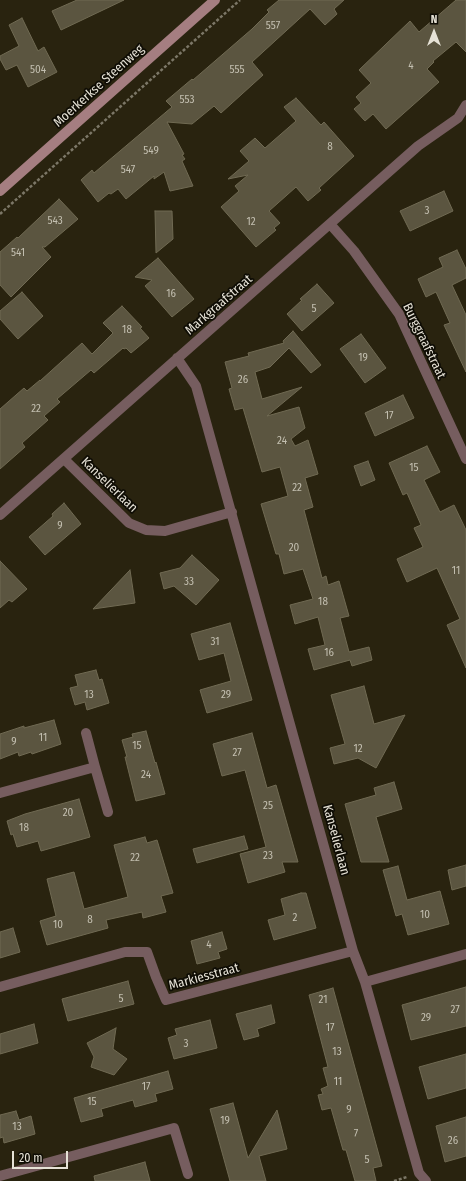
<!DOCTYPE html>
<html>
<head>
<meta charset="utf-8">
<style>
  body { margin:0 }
  #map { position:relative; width:466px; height:1181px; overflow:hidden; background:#29230f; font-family:"Fira Sans Condensed",sans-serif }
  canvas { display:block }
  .north { position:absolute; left:414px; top:12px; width:40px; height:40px; -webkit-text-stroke:3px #0f0d05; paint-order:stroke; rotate:0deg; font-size:11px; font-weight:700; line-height:16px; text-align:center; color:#e6e2d6 }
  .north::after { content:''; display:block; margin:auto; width:14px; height:18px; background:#e6e2d6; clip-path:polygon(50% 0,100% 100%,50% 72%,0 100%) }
  .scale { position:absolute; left:12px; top:1151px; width:56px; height:18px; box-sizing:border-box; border:2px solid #e6e2d6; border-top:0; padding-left:5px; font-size:12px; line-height:14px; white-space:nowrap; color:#e6e2d6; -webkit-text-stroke:3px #0f0d05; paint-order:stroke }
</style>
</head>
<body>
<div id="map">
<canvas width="466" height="1181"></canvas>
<div class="north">N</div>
<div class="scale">20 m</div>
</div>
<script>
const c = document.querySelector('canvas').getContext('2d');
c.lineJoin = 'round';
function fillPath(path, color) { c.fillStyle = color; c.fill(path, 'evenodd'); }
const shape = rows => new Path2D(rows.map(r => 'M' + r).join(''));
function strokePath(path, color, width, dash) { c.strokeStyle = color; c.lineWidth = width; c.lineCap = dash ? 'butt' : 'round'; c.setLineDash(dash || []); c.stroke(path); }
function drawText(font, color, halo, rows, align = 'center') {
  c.font = font + ' "Fira Sans Condensed",sans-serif'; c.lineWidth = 3.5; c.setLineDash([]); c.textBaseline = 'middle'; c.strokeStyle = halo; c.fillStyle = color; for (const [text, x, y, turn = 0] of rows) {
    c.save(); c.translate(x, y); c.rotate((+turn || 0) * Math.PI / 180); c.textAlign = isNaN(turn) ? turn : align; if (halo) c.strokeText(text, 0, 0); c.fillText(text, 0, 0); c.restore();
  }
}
const building = shape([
  [77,0,124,0,61,30,52,11,77,0],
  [279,0,344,0,334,9,337,14,325,25,310,9,252,62,263,75,221,113,214,106,192,124,167,122,184,154,182,155,185,159,182,161,193,186,170,191,164,172,154,179,154,176,126,199,118,189,111,194,109,193,98,202,81,180,92,170,94,173,172,107,166,101,192,79,193,80,252,29,269,12,267,10,279,0],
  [456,0,466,0,466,52,456,42,433,61,434,62,427,69,439,82,386,129,373,114,365,121,354,109,361,103,356,97,371,83,359,70,410,21,419,32,456,0],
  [22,18,38,51,44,47,57,72,28,87,17,65,6,70,0,59,0,56,19,46,9,25,22,18],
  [296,98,321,125,324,122,354,156,319,188,321,190,308,201,296,187,269,211,280,223,274,228,276,230,256,247,221,207,239,191,235,186,248,175,228,179,249,161,240,151,255,138,265,148,296,121,284,107,296,98],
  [444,191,453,211,410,231,400,211,444,191],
  [59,199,78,219,45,247,42,247,51,257,11,297,0,285,0,252,17,237,18,238,59,199],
  [155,211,172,211,173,239,156,253,155,211],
  [457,250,466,269,466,278,452,285,466,315,466,372,444,325,450,323,436,292,426,297,418,279,443,267,439,258,457,250],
  [158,258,194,299,172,317,145,286,152,280,135,277,158,258],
  [317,284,334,303,302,331,287,314,302,300,300,299,317,284],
  [22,292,43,316,18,339,0,319,0,311,22,292],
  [122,306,142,327,140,328,149,338,131,353,126,348,124,349,123,348,94,373,91,370,57,399,60,402,44,416,48,420,22,443,25,447,0,469,0,409,24,388,27,391,40,380,40,381,82,343,92,354,113,333,103,323,122,306],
  [293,331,321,365,311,373,289,348,270,367,255,372,262,399,302,387,267,416,299,407,305,428,291,439,295,446,308,440,318,474,305,478,313,507,304,510,322,578,326,576,328,585,339,581,349,616,340,618,349,652,369,647,372,660,352,666,350,660,314,670,308,649,325,645,318,617,295,624,290,605,313,599,303,569,284,574,279,554,276,554,261,504,288,496,280,467,262,472,243,408,235,410,229,389,232,388,225,362,249,356,248,353,284,343,283,341,293,331],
  [361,334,386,368,365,383,340,349,361,334],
  [403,395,414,418,375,436,365,413,403,395],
  [427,446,440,472,424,480,440,512,454,505,466,530,466,668,447,625,460,619,437,568,407,582,397,559,423,547,414,528,421,525,407,493,403,495,389,463,427,446],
  [368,461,375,480,361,486,354,466,368,461],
  [64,503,81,524,45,555,29,537,53,516,52,514,64,503],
  [192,555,219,580,196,605,174,586,164,589,160,573,180,568,192,555],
  [0,561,27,589,12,602,9,600,0,608,0,561],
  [130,570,135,603,93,609,130,570],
  [230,623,252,700,207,713,200,690,231,681,224,653,199,660,191,634,230,623],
  [96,670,99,680,102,679,109,703,87,710,85,702,75,705,70,688,78,686,75,675,96,670],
  [364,686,374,724,405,715,376,768,358,758,334,764,330,748,345,744,331,695,364,686],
  [54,720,61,744,32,754,31,752,19,756,18,752,0,759,0,734,24,726,24,728,54,720],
  [146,731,155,763,156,762,165,794,136,801,125,757,127,757,122,740,133,737,132,734,146,731],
  [252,733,267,788,276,785,298,862,282,862,285,872,248,883,240,854,266,847,245,770,222,776,213,744,252,733],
  [394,782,402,809,376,817,389,862,361,862,345,804,376,795,374,788,394,782],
  [79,799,90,837,41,851,38,841,17,847,13,834,11,835,7,821,25,814,79,799],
  [244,836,248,849,197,863,193,849,244,836],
  [145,837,147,843,157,840,173,893,161,896,166,912,143,918,142,912,106,920,108,928,47,945,40,921,56,916,47,879,74,872,84,909,128,897,114,845,145,837],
  [466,865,466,886,452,890,448,870,466,865],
  [398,866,407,900,440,891,449,924,408,935,402,914,396,916,383,870,398,866],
  [301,893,306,893,316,928,274,940,268,920,285,915,281,899,301,893],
  [13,928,20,952,0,958,0,932,13,928],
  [222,932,227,949,218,952,220,958,197,964,191,941,222,932],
  [128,981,134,1004,68,1021,62,999,128,981],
  [466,987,466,1026,411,1040,402,1005,466,987],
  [333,988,382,1166,373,1168,376,1181,355,1181,346,1150,343,1150,331,1108,322,1110,318,1095,323,1094,321,1089,328,1086,323,1068,328,1067,309,995,333,988],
  [271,1005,275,1023,257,1029,259,1036,244,1040,236,1014,271,1005],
  [210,1020,217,1048,174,1059,168,1038,177,1035,175,1029,210,1020],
  [34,1024,38,1043,0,1054,0,1034,34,1024],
  [116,1028,113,1049,127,1059,114,1075,91,1067,94,1057,87,1043,116,1028],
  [466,1054,466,1088,428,1099,419,1067,466,1054],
  [168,1071,173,1089,155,1094,157,1101,135,1107,133,1100,101,1109,103,1116,81,1122,74,1098,168,1071],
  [233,1103,248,1158,277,1110,287,1149,259,1156,266,1181,230,1181,210,1109,233,1103],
  [16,1111,19,1120,31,1116,35,1134,4,1143,3,1137,0,1138,0,1115,16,1111],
  [466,1117,466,1156,445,1162,436,1126,466,1117],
  [145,1162,150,1181,95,1181,94,1176,145,1162]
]);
fillPath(building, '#5b5540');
strokePath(building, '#706a53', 1);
strokePath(shape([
  [0,214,240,0],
  [394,1181,407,1177]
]), '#7c7767', 2.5, [3, 2]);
strokePath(shape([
  [330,224,354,251,399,314,466,459],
  [177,358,196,386,353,951,365,982,419,1173,426,1181],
  [64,459,129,523,146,530,165,531,232,512],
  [0,515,418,146,458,118,466,105],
  [95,767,108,812],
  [0,793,95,767,86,733],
  [365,982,466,954],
  [0,987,125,952,147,952,156,977,166,1000,353,951],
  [0,1176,174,1128,188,1174]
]), '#765d5f', 10);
strokePath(shape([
  [0,191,215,0]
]), '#a57e81', 10);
drawText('11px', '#c3bfb0', null, [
  ["557",273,26],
  ["4",411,66],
  ["504",38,70],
  ["555",237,70],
  ["553",187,100],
  ["8",330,147],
  ["549",151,151],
  ["547",128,170],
  ["3",427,211],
  ["543",55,221],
  ["12",251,222],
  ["541",18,253],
  ["16",171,294],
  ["5",314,309],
  ["18",127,330],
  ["19",363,358],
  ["26",243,380],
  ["22",36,409],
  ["17",389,416],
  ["24",282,441],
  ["15",414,468],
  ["22",297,488],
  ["9",60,526],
  ["20",294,548],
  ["11",456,571],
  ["33",189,582],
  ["18",323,602],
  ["31",215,642],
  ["16",329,653],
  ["13",89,695],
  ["29",226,695],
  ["11",43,738],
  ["9",14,742],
  ["15",137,746],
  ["12",358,749],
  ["27",237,753],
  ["24",146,775],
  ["25",268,806],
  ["20",68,813],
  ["18",24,828],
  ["23",268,856],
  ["22",135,858],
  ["10",425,915],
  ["2",295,918],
  ["8",90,920],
  ["10",58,925],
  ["4",209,945],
  ["5",121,999],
  ["21",323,1000],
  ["27",455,1010],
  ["29",426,1018],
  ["17",330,1028],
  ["3",186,1044],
  ["13",337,1052],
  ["11",338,1082],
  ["17",146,1087],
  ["15",92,1102],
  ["9",349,1110],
  ["19",225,1121],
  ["13",17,1127],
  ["7",356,1134],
  ["26",453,1141],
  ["5",367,1160]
]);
drawText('13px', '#e6e2d6', '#0f0d05', [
  ["Moerkerkse Steenweg",99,86,-42],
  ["Markgraafstraat",219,305,-41],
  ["Burggraafstraat",424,341,64],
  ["Kanselierlaan",109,485,44],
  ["Kanselierlaan",336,840,75],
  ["Markiesstraat",204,977,-15]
]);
</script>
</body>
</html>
